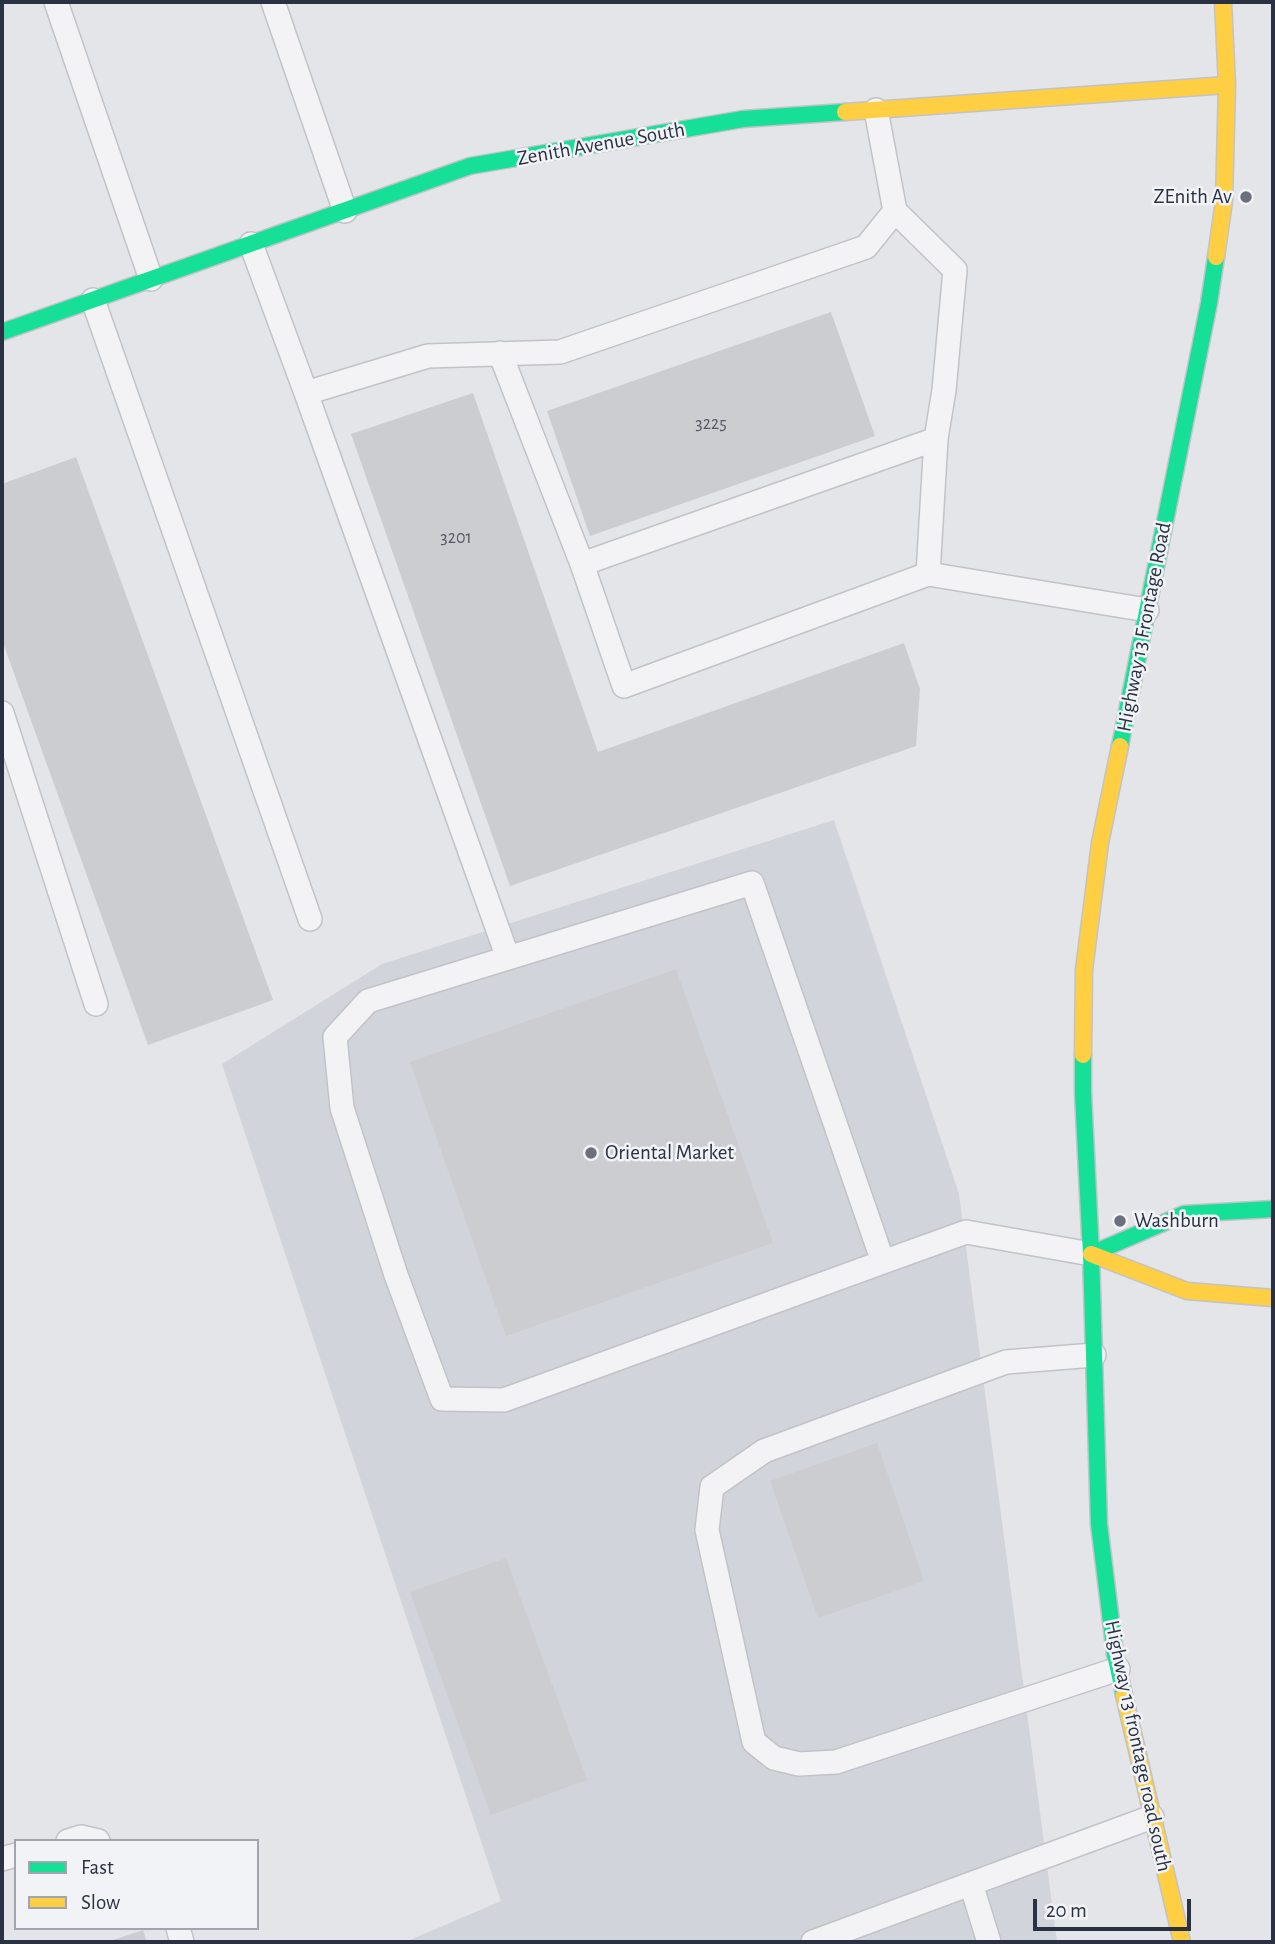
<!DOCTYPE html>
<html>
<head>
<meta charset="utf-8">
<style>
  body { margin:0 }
  #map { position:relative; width:1275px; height:1944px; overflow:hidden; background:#e4e5e8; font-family:"Alegreya Sans",sans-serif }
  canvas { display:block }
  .frame { position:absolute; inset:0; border:4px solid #2a3142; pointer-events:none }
  .legend { position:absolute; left:14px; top:1839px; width:245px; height:91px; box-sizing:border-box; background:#f1f3f7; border:2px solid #a1a5af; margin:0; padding:9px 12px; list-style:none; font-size:21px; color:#2a3142 }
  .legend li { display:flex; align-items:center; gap:14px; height:35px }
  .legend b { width:35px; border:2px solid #a1a5af }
  .scale { position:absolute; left:1033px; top:1899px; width:158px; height:32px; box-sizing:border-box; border:4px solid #2a3142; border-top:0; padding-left:9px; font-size:21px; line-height:24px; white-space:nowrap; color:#2a3142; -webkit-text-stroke:5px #f1f3f7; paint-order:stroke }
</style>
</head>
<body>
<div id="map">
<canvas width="1275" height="1944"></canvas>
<div class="frame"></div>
<ul class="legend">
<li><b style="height:9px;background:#16e098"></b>Fast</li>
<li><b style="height:9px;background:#ffcf43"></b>Slow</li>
</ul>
<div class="scale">20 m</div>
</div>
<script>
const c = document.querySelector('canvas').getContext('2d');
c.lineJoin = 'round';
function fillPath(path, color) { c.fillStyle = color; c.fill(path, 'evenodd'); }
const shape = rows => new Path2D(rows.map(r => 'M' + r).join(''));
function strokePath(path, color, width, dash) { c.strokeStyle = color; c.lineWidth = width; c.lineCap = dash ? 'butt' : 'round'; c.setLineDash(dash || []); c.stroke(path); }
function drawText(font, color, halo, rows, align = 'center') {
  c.font = font + ' "Alegreya Sans",sans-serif'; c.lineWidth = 5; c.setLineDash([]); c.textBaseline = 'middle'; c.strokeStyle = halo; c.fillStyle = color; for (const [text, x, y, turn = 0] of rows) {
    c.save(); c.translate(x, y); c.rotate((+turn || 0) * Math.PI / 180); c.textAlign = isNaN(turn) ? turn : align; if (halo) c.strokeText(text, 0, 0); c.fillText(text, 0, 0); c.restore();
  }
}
fillPath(shape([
  [834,820,959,1194,1057,1942,405,1942,501,1901,222,1064,382,964]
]), '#d2d4db');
fillPath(shape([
  [831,312,875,436,590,536,547,411],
  [473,393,598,752,904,643,920,689,916,746,510,886,351,434],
  [76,457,273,1000,148,1045,2,640,2,484],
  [676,969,773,1243,506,1336,410,1062],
  [877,1443,924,1581,818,1618,770,1481],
  [506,1558,587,1780,491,1815,410,1592],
  [143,1930,147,1942,107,1942]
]), '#cccdd0');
const lane = shape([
  [56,2,151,279],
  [273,2,345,211],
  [876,110,895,211,955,270,944,390,936,439,928,574,1147,610],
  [251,244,306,393,428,356,560,352,866,247,895,211],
  [93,300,310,919],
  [500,353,582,564],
  [306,393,508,958],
  [928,574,624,686,582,564,936,439],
  [2,713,96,1004],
  [883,1262,752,883,368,1001,335,1037,342,1108,396,1275,442,1399,504,1400,883,1262,966,1232,1091,1254],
  [1094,1355,1006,1362,764,1451,712,1487,707,1530,754,1742,774,1758,799,1764,836,1762,1118,1669],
  [68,1841,81,1837,98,1841],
  [2,1859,16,1855],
  [971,1884,989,1942],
  [178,1928,182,1942],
  [813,1942,1152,1817]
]);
const fast = shape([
  [2,332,470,166,743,119,845,112],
  [1120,746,1209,303,1216,257],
  [1083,1055,1083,1093,1091,1254,1099,1524,1115,1654,1124,1695],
  [1091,1254,1184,1214,1273,1209]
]);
const slow = shape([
  [845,112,1227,85],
  [1216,257,1224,201,1227,85,1223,2],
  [1083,1055,1084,970,1100,843,1120,746],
  [1091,1254,1187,1291,1273,1298],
  [1124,1695,1182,1942]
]);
strokePath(lane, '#c2c3c6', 26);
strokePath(fast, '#c2c3c6', 19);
strokePath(slow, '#c2c3c6', 19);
strokePath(lane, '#f3f3f5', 23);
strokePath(fast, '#16e098', 16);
strokePath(slow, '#ffcf43', 16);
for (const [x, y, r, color] of [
  [1246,197,7,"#6b707c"],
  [591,1153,7,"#6b707c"],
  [1120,1221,7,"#6b707c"]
]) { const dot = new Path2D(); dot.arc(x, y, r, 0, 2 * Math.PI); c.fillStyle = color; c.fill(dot); strokePath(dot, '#f1f3f7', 2.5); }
drawText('18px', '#535966', null, [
  ["3225",711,424],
  ["3201",456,538]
]);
drawText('21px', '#2a3142', '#f1f3f7', [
  ["Zenith Avenue South",601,144,-10],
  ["Highway 13 Frontage Road",1144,627,-79],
  ["Highway 13 frontage road south",1138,1746,78]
]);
drawText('21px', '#2a3142', '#f1f3f7', [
  ["ZEnith Av",1232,197,"right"],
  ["Oriental Market",605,1153],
  ["Washburn",1134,1221]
], 'left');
</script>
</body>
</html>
